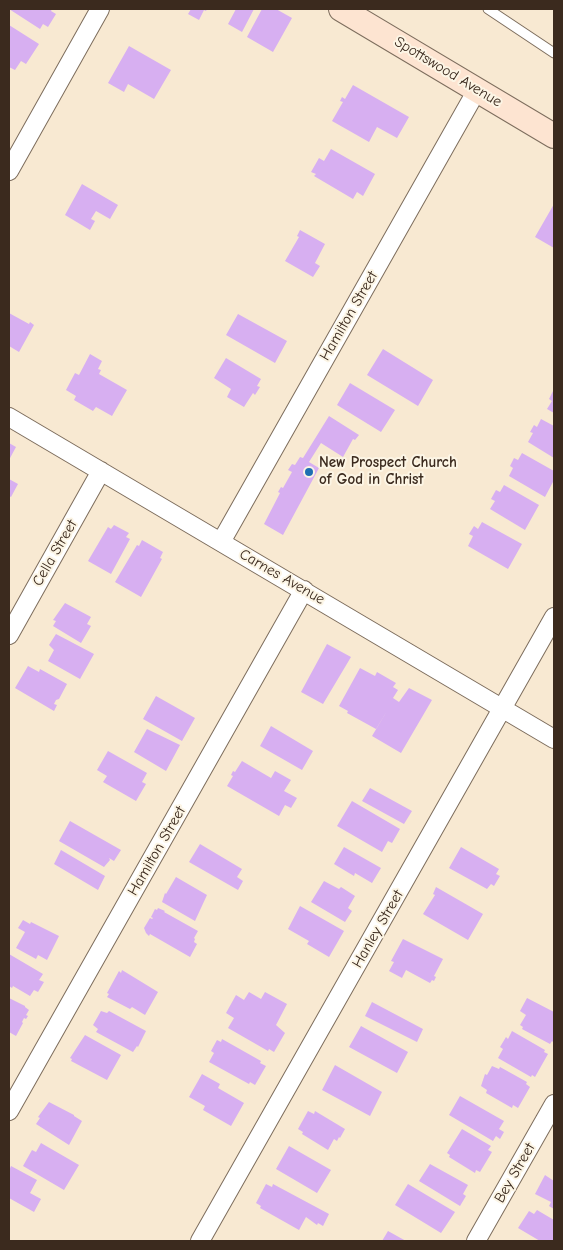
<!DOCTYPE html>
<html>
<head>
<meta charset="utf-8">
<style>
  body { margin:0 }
  #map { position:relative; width:563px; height:1250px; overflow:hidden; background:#f8e9d2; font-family:"Comic Neue",sans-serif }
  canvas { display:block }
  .frame { position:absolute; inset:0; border:10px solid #3b2a1e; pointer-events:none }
</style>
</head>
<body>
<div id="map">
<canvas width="563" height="1250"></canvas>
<div class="frame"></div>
</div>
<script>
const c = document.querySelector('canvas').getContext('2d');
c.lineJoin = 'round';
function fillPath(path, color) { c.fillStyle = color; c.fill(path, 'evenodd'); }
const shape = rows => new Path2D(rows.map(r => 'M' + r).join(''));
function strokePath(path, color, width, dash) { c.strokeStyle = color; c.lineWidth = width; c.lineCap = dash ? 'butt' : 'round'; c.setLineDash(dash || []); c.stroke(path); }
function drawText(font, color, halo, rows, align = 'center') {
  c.font = font + ' "Comic Neue",sans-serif'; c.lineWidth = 4; c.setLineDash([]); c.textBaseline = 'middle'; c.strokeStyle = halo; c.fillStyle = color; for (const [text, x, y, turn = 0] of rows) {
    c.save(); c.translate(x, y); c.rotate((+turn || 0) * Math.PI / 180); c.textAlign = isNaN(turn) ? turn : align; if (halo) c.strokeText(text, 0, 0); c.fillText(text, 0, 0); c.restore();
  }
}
fillPath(shape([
  [9,9,52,9,51,11,56,14,48,27,43,24,40,29],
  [191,9,207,9,206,11,204,10,199,20,188,14],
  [236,9,254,9,242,32,228,24],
  [262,9,276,9,292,18,273,52,247,37],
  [9,25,39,44,26,64,21,61,15,70,9,67],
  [129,46,171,70,154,99,128,84,124,92,108,83],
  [353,85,409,117,397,138,377,127,369,142,332,121,343,102,340,101,342,97,345,99],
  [331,149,375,174,363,196,357,192,353,199,314,176,316,174,311,172,319,158,324,161],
  [82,184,118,205,110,219,96,211,91,219,95,221,90,230,65,215],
  [554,204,554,248,535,237],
  [300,230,325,244,315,263,320,266,313,277,285,261,299,237,297,236],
  [9,313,29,324,30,322,34,325,19,352,9,346],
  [238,314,287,341,275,363,226,335],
  [383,349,433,380,418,406,367,375],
  [90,354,102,361,98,369,101,370,99,374,127,390,112,416,96,407,93,411,74,400,76,396,66,390,75,373,79,375],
  [226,358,261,379,257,386,260,387,255,395,253,393,244,407,227,397,231,389,214,378],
  [350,383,395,410,381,432,337,405],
  [553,391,554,392,554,413,547,409,552,401,549,399],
  [329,416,359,435,355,440,353,439,343,457,321,443,309,462,319,468,283,535,264,524,280,493,278,492,281,487,283,488,292,472,288,470,292,464,295,465,300,457,303,458],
  [541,419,554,426,554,458,528,442,533,433,530,432,534,425,537,427],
  [9,443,16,447,9,460],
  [522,453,554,471,554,480,545,497,509,476,513,468,510,466,514,458,518,460],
  [9,479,18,484,11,497,9,496],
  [504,485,539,505,525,530,490,509,495,501,491,499,496,490,500,492],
  [482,522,522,544,508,569,468,546,473,536,469,534,474,526,478,529],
  [114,525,129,533,126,537,130,539,111,574,88,561,108,527,111,529],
  [142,540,163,552,160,558,162,559,141,597,115,582,137,545,139,546],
  [65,603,91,617,87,624,91,626,81,643,53,626,56,621,53,620],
  [56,634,94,654,80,679,48,661,54,650,49,645],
  [327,644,351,657,323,704,301,692],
  [28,666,39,672,40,669,67,684,59,699,56,700,54,704,57,705,54,711,15,688],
  [360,668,375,676,377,672,396,683,393,687,398,690,393,698,399,702,409,688,432,700,401,753,372,736,387,711,376,729,347,713,348,711,339,706],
  [156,696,195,718,182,741,143,719],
  [271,726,313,751,302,770,260,746],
  [147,729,180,745,166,771,134,752],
  [108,751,147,773,142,782,146,784,136,801,103,782,107,776,97,770],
  [242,761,271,778,275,771,291,780,284,791,297,798,291,808,285,805,279,816,227,786,233,776,231,775,233,771,235,772],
  [370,788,412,811,404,824,362,801],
  [352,801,400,829,392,843,388,841,382,852,337,826],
  [70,821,121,850,114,861,109,858,110,860,104,867,59,841],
  [200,844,242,869,237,877,243,881,238,890,189,862],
  [344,847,381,868,372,883,355,873,354,876,334,864],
  [461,847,499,869,496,874,500,876,494,886,491,884,487,889,449,868],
  [61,850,105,876,98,890,54,864],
  [176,877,207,895,195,921,162,902,165,893,166,894],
  [324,881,339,889,341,887,355,896,348,908,352,911,345,922,311,902],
  [436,887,483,914,468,940,423,914,435,895,433,894],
  [300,906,344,931,329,957,307,944,309,941,288,929],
  [158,908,165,911,164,912,198,931,194,938,195,939,194,942,197,944,190,957,150,934,149,936,146,933,144,928,150,918,152,919,153,918,151,917,155,909,157,910],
  [23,920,30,924,31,922,59,936,47,960,38,955,36,959,16,948,25,932,18,928],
  [403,939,443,959,434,976,436,977,434,981,432,980,430,983,406,970,402,978,389,971,394,962,391,961],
  [9,954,43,974,39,980,44,982,38,992,34,990,30,996,13,986,12,988,9,986],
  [122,970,158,992,145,1015,132,1007,130,1009,107,997,109,994,107,993,119,971,121,973],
  [249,992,261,999,265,992,287,1004,276,1025,285,1033,274,1052,269,1049,268,1051,228,1028,234,1018,226,1013,236,995,244,1000],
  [9,998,25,1006,25,1007,29,1010,26,1015,28,1016,26,1019,24,1018,22,1022,23,1023,16,1036,9,1032],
  [527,998,554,1012,554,1043,552,1041,550,1044,522,1029,523,1027,520,1025,526,1015,520,1011],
  [372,1002,423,1029,417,1042,365,1016],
  [101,1011,107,1013,109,1011,146,1031,138,1047,137,1046,133,1052,96,1032,98,1029,93,1025],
  [361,1026,408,1052,397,1073,349,1047],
  [512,1031,545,1050,544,1052,548,1054,535,1077,532,1075,531,1077,498,1058,503,1049,500,1047,506,1037,508,1039],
  [85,1035,121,1055,107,1080,71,1061,72,1059,70,1058],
  [222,1039,261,1061,260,1063,266,1066,255,1085,250,1082,249,1084,209,1062,214,1053,211,1051,217,1040,221,1042],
  [335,1065,382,1092,370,1116,322,1090],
  [492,1066,499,1069,500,1067,527,1082,526,1084,530,1087,518,1108,513,1105,512,1108,486,1093,487,1090,481,1086,485,1074,487,1075],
  [202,1074,220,1084,218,1088,244,1103,231,1126,203,1110,205,1106,189,1097],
  [460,1096,504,1121,499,1129,504,1132,500,1139,496,1136,493,1141,449,1115],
  [49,1102,74,1115,74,1116,82,1121,69,1145,36,1124,40,1118,38,1117],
  [308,1111,314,1114,315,1111,345,1129,340,1138,339,1137,337,1141,334,1139,328,1150,302,1134,303,1132,298,1129],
  [462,1129,491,1146,488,1150,492,1152,480,1172,476,1170,475,1173,449,1157,450,1155,447,1153],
  [41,1143,79,1165,64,1190,23,1166,32,1150,36,1152],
  [289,1146,331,1170,317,1193,276,1169],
  [430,1164,468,1185,463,1194,466,1196,460,1206,419,1181],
  [11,1166,37,1180,30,1193,41,1199,34,1212,9,1198,9,1171],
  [545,1175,554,1181,554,1209,549,1206,551,1202,535,1194],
  [266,1184,272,1187,273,1184,329,1214,323,1226,318,1223,317,1225,306,1217,299,1230,260,1208,261,1206,256,1203],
  [408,1184,455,1212,441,1233,395,1205],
  [537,1210,554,1220,554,1241,540,1241,518,1228,529,1211,534,1214],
  [388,1231,406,1241,382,1241]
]), '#d7aff1');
const lane = shape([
  [488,9,554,53]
]);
const street = shape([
  [9,171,100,9],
  [9,417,554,739],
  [221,542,477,90],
  [9,635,101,471],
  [9,1111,304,590],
  [200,1241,554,617],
  [476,1241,554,1104]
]);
const secondary = shape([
  [341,9,554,136]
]);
strokePath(lane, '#7d6d5d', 11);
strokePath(street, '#7d6d5d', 20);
strokePath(secondary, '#7d6d5d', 26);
strokePath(lane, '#fff', 9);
strokePath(street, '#fff', 18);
strokePath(secondary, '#fde4d1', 24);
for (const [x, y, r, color] of [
  [309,472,5,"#1f6fb2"]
]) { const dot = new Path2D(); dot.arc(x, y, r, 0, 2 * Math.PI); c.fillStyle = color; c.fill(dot); strokePath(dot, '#fcf5e5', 2); }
drawText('15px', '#3b2a1e', '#fcf5e5', [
  ["Spottswood Avenue",448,72,31],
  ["Hamilton Street",349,316,-60],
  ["Cella Street",55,553,-60],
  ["Carnes Avenue",282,577,30],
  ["Hamilton Street",157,851,-60],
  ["Hanley Street",378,929,-60],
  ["Bey Street",515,1173,-60]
]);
drawText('bold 15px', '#3b2a1e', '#fcf5e5', [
  ["New Prospect Church",319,463],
  ["of God in Christ",319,480]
], 'left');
</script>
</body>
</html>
